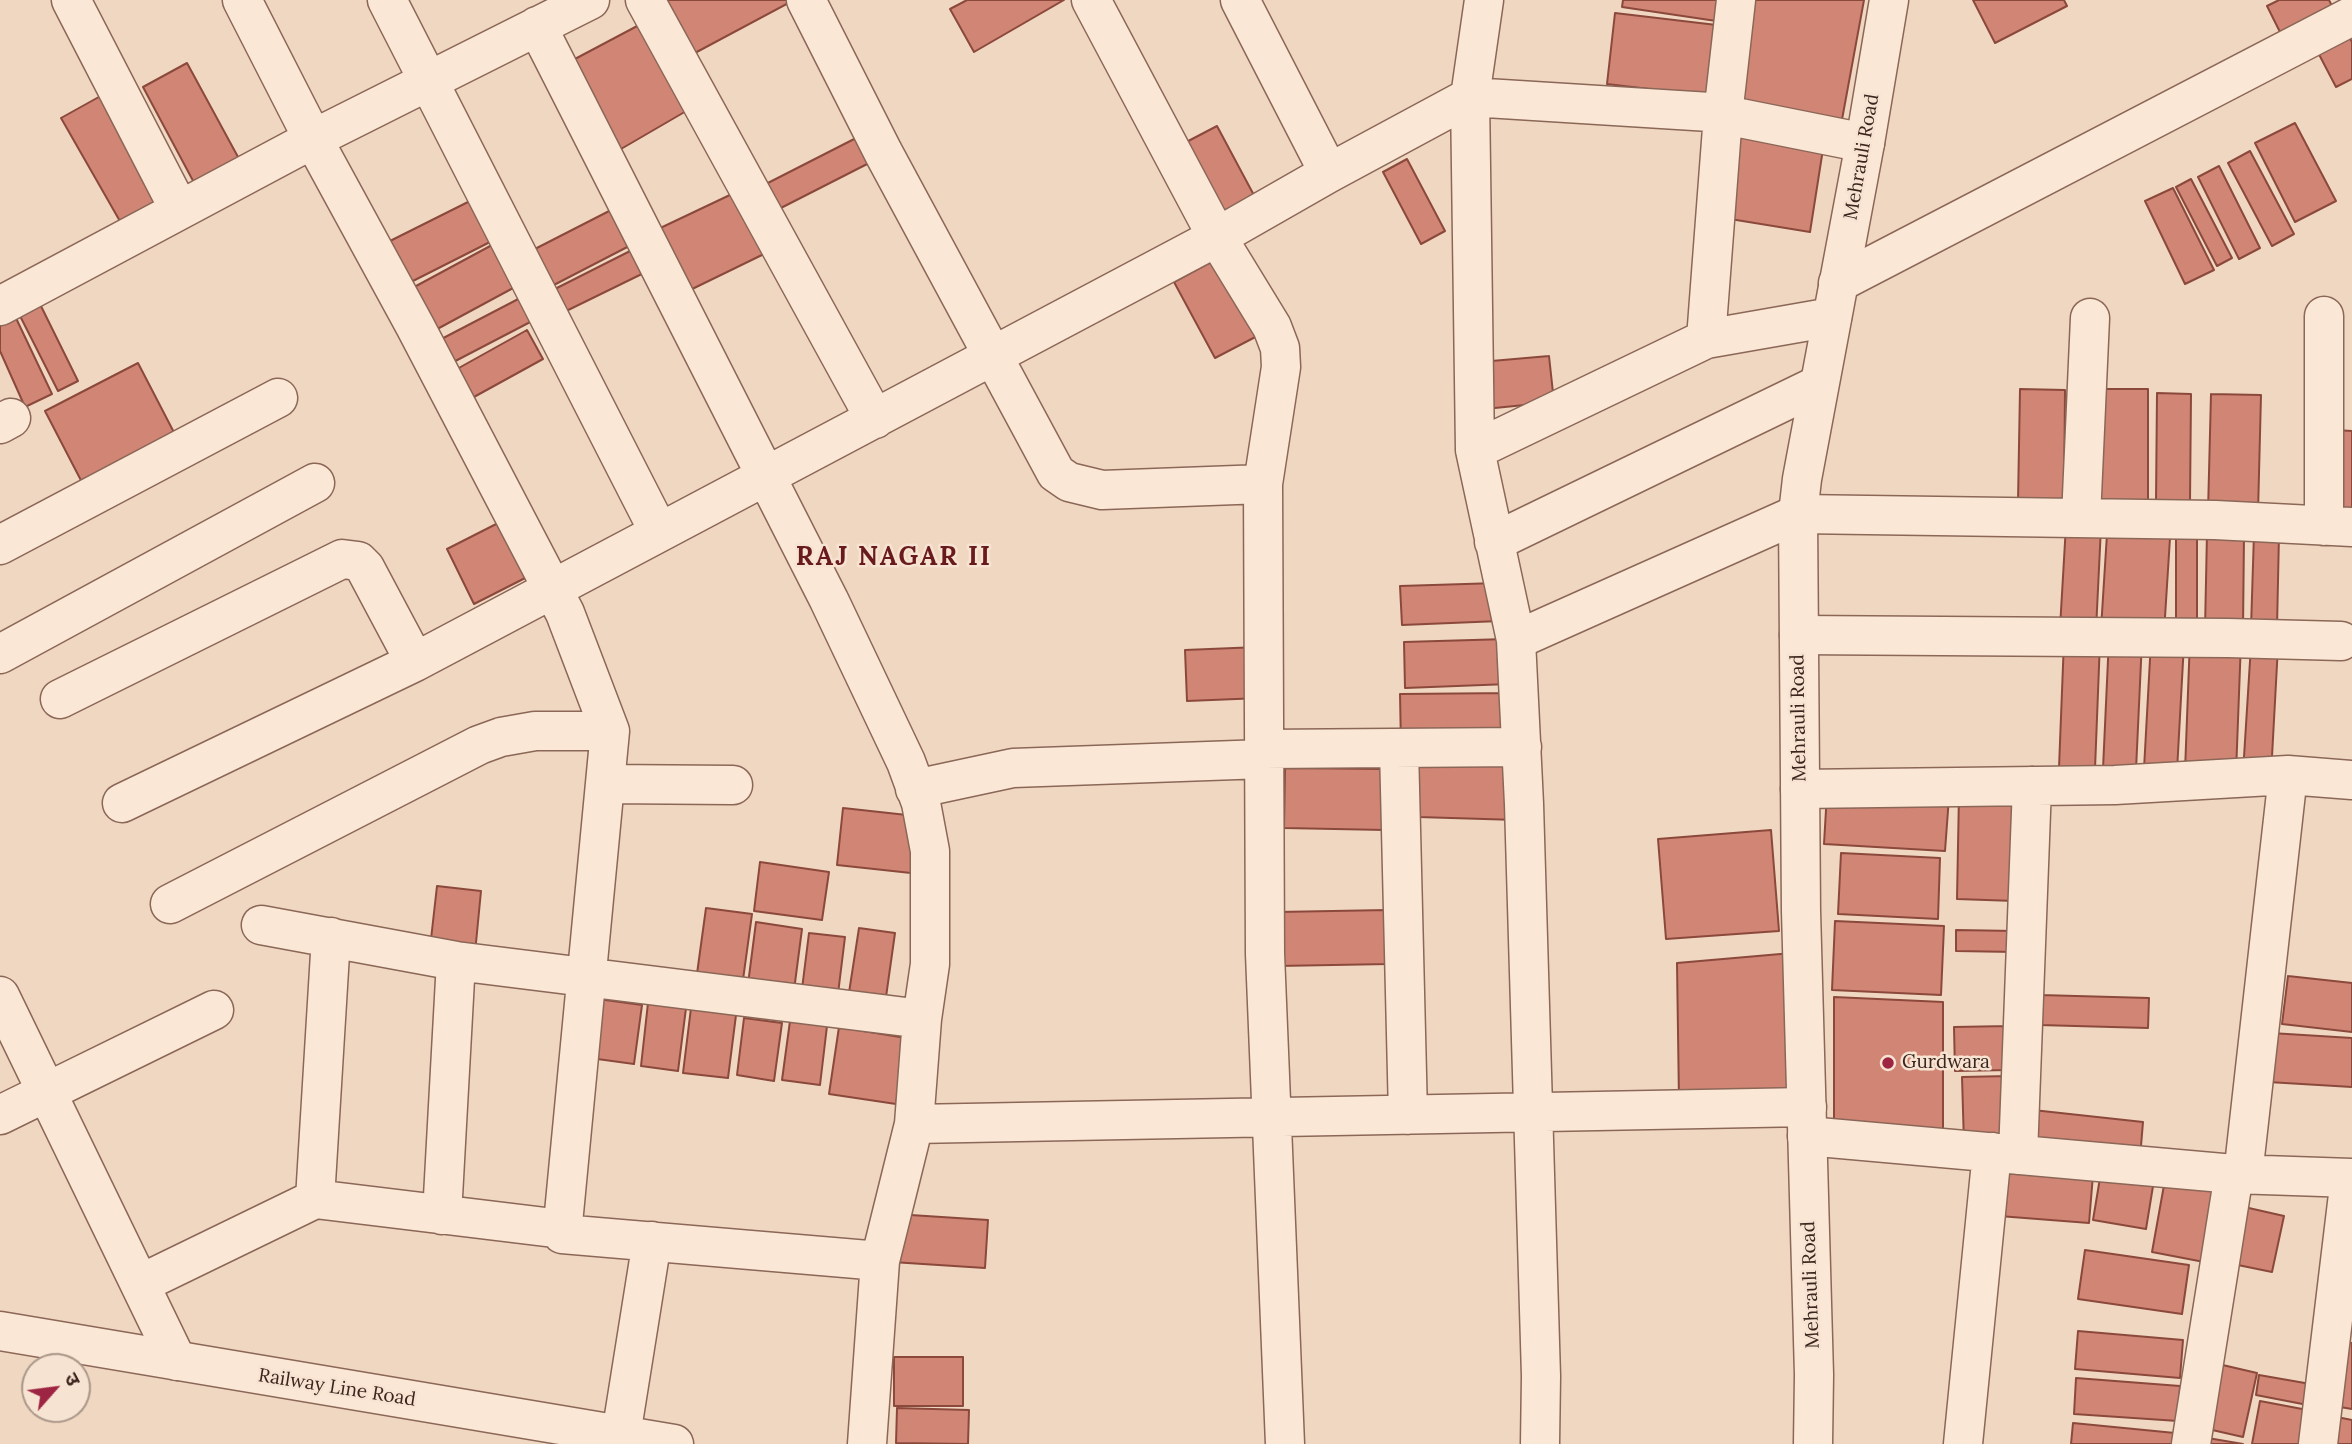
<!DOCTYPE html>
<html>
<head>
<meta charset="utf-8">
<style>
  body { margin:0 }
  #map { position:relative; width:2352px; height:1444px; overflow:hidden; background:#f0d7c1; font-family:Lora,"Noto Sans Devanagari",serif }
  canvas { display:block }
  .north { position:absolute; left:21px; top:1353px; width:70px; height:70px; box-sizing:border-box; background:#f7e3d1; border:2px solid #ab9789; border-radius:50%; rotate:62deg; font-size:19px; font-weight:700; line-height:28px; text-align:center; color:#3a241d }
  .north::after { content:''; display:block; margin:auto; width:24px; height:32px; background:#9d2442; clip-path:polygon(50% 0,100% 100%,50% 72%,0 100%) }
</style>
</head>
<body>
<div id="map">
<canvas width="2352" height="1444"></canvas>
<div class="north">उ</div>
</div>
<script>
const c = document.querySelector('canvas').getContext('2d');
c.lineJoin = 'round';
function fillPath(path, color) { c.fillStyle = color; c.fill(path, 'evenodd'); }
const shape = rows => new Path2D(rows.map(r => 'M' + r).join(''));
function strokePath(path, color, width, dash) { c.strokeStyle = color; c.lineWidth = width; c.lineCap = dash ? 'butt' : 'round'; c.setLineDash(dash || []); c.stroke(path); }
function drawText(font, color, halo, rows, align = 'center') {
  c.font = font + ' Lora,serif'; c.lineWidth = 5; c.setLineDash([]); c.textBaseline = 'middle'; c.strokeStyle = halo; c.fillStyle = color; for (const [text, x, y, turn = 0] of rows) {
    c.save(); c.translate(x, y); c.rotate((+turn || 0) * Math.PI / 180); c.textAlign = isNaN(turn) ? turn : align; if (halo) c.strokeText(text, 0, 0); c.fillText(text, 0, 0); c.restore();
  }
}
const building = shape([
  [666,0,794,0,693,54,666,0],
  [967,0,1064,0,974,52,950,9,967,0],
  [1623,0,1727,0,1723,22,1622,7,1623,0],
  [1746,0,1864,0,1841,125,1727,103,1746,0],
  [1973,0,2064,0,2067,6,1995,43,1973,0],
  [2279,0,2329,0,2334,10,2282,36,2267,6,2279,0],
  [1615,13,1725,26,1717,97,1607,84,1615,13],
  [641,24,688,110,621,149,573,60,641,24],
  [2343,25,2352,42,2352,79,2336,87,2312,41,2343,25],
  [187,63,244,168,199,192,143,87,187,63],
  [106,93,169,205,125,230,61,118,106,93],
  [2295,123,2336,201,2295,222,2255,143,2295,123],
  [1217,126,1256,199,1212,222,1173,149,1217,126],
  [1737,134,1823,149,1810,232,1724,218,1737,134],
  [862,135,875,160,773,212,760,187,862,135],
  [2250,151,2294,234,2272,246,2228,163,2250,151],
  [1407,159,1445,231,1421,244,1383,172,1407,159],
  [2219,166,2260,248,2239,259,2198,177,2219,166],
  [2191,179,2232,258,2217,266,2176,187,2191,179],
  [2173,188,2214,270,2185,284,2145,201,2173,188],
  [732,194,764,254,686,292,654,231,732,194],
  [470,201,490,242,403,286,382,245,470,201],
  [617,207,635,243,548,288,529,252,617,207],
  [492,245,515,287,428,334,405,292,492,245],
  [640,246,652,269,558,315,547,293,640,246],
  [1222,256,1263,333,1215,358,1174,282,1222,256],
  [524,296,536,319,440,369,428,346,524,296],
  [37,298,78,381,58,391,16,308,37,298],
  [15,316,52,394,25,407,0,351,0,323,15,316],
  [527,330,543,359,463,403,448,374,527,330],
  [1549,356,1554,402,1485,409,1480,362,1549,356],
  [138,363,180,444,87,492,45,411,138,363],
  [2020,389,2065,390,2064,503,2018,502,2020,389],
  [2090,389,2148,389,2148,505,2091,504,2090,389],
  [2157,393,2191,394,2190,502,2156,502,2157,393],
  [2211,394,2261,395,2258,513,2208,512,2211,394],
  [2335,430,2352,431,2352,513,2326,511,2335,430],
  [510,517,537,572,474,604,447,549,510,517],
  [2066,525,2101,527,2096,630,2060,628,2066,525],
  [2197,532,2197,626,2176,627,2176,533,2197,532],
  [2207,533,2244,535,2243,629,2205,629,2207,533],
  [2254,533,2279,534,2277,628,2251,628,2254,533],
  [2107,534,2170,538,2164,633,2101,629,2107,534],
  [1498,583,1500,621,1402,625,1400,586,1498,583],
  [2109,638,2142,640,2136,770,2103,769,2109,638],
  [1507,639,1509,684,1405,688,1404,642,1507,639],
  [2190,639,2241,641,2236,773,2185,771,2190,639],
  [2064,640,2100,641,2095,769,2059,768,2064,640],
  [2151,641,2184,643,2177,771,2144,769,2151,641],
  [2251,645,2278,646,2271,775,2243,773,2251,645],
  [1259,647,1261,698,1187,701,1185,650,1259,647],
  [1514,693,1515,746,1401,746,1400,694,1514,693],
  [1419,763,1519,763,1517,820,1418,817,1419,763],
  [1285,768,1385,769,1385,830,1284,828,1285,768],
  [1827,793,1949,797,1945,851,1824,844,1827,793],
  [1959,794,2016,796,2015,901,1957,899,1959,794],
  [843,808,916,816,911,873,837,865,843,808],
  [1771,830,1779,931,1666,939,1658,839,1771,830],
  [1841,853,1940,858,1938,919,1838,914,1841,853],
  [760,862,829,872,822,920,754,911,760,862],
  [437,886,481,891,475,953,430,948,437,886],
  [706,908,752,914,742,987,696,981,706,908],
  [1388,910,1389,964,1277,966,1277,912,1388,910],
  [1835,921,1944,926,1941,995,1832,990,1835,921],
  [756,922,802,929,793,998,747,992,756,922],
  [859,928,895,933,885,1004,848,999,859,928],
  [1956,930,2015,931,2015,952,1956,951,1956,930],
  [809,933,845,937,837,1002,801,997,809,933],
  [1792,953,1790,1096,1679,1101,1677,963,1792,953],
  [2288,976,2352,983,2352,1032,2282,1024,2288,976],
  [2040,995,2149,998,2148,1028,2039,1025,2040,995],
  [1834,997,1943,1002,1943,1130,1834,1124,1834,997],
  [598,999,642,1005,634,1064,590,1058,598,999],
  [648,1003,686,1008,678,1071,641,1066,648,1003],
  [691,1008,736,1015,728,1078,683,1073,691,1008],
  [744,1018,782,1023,774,1081,737,1075,744,1018],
  [790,1021,827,1026,820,1085,782,1080,790,1021],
  [2009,1026,2010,1070,1955,1071,1954,1027,2009,1026],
  [839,1027,906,1038,896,1104,829,1094,839,1027],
  [2271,1033,2352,1038,2352,1087,2268,1082,2271,1033],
  [2009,1076,2011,1143,1964,1144,1962,1077,2009,1076],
  [2033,1110,2143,1122,2140,1158,2030,1146,2033,1110],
  [2002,1168,2093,1175,2089,1223,1999,1216,2002,1168],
  [2101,1172,2154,1180,2146,1229,2093,1220,2101,1172],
  [2166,1174,2218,1184,2204,1262,2152,1252,2166,1174],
  [2240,1206,2284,1216,2272,1272,2228,1263,2240,1206],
  [895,1214,988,1220,985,1268,892,1262,895,1214],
  [2085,1250,2189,1265,2182,1314,2078,1299,2085,1250],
  [2078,1331,2183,1340,2180,1378,2075,1369,2078,1331],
  [2339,1341,2352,1343,2352,1409,2328,1405,2339,1341],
  [894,1357,963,1357,963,1406,894,1406,894,1357],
  [2214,1363,2257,1373,2243,1437,2199,1427,2214,1363],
  [2259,1375,2322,1386,2318,1407,2256,1395,2259,1375],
  [2076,1378,2180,1386,2178,1421,2074,1414,2076,1378],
  [2260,1401,2318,1412,2312,1444,2252,1444,2260,1401],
  [897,1408,969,1410,968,1444,896,1443,897,1408],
  [2332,1416,2352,1420,2352,1444,2327,1444,2332,1416],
  [2073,1423,2175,1433,2174,1444,2071,1444,2073,1423],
  [2196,1436,2243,1444,2195,1444,2196,1436]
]);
fillPath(building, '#d18575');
strokePath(building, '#8b493c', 2);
const minor = shape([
  [71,0,179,209],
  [242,0,313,139,415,326,565,613,610,731,562,1234,880,1261,867,1444],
  [387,0,659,532],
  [645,0,875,419],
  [806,0,883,152,1056,473,1069,482,1102,490,1263,484],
  [1240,0,1329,173],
  [1484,0,1470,97,1475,450,1516,640,1524,804,1541,1376,1540,1444],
  [1736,0,1723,115,1706,339,1832,317],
  [537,26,829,600,906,762,921,803,930,851,930,964,922,1019,914,1124,880,1261],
  [1838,283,2352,16],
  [0,306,313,139,590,0],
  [0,424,11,418],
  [1475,450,1706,339],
  [2081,518,2090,318],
  [2324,526,2324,316],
  [1494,542,1818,385],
  [0,545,278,398],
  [1799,635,2228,638,2341,641],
  [1516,640,1798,514,2215,520,2352,527],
  [0,654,315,483],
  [60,699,342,559,358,561,365,568,415,662],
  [1399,748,1408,1115],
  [1264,749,1522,747],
  [605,784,733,785],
  [915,789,1013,768,1264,759],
  [1800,789,2115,785,2288,775,2352,780],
  [122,803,415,662,1217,237,1091,0],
  [170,904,479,745,501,737,535,731,610,731],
  [261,925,456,961,922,1019],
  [0,996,177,1361],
  [0,1115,214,1010],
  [914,1124,1807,1107],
  [1807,1136,2234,1174,2352,1178],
  [2018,1155,2032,786],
  [2243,1175,2288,775],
  [315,1199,562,1229],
  [442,1215,456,961],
  [140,1284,315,1199,331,937],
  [621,1435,652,1241],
  [1285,1444,1265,954,1263,484,1281,367,1280,348,1272,327,1217,237,1329,173,1470,97,1710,112,1865,143],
  [1963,1444,1992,1152],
  [2191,1444,2234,1174],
  [2318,1444,2350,1178]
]);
const tertiary = shape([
  [0,1331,674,1444],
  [1813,1444,1814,1375,1801,911,1798,514,1802,479,1865,143,1889,0]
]);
strokePath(minor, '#8b6758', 41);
strokePath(tertiary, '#8b6758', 41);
strokePath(minor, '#fbe7d5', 38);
strokePath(tertiary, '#fbe7d5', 38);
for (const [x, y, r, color] of [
  [1888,1063,7,"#9d2442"]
]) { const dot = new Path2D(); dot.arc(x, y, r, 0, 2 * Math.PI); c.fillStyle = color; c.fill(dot); strokePath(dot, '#f7e3d1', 2.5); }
drawText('19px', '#3a241d', '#f7e3d1', [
  ["Mehrauli Road",1862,157,-80],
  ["Mehrauli Road",1799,718,-91],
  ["Mehrauli Road",1811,1285,-92],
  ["Railway Line Road",337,1388,9]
]);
drawText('19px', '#3a241d', '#f7e3d1', [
  ["Gurdwara",1902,1063]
], 'left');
c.letterSpacing = '2px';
drawText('bold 26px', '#691a1c', '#f7e3d1', [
  ["RAJ NAGAR II",894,558]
]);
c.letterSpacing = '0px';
</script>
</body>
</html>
